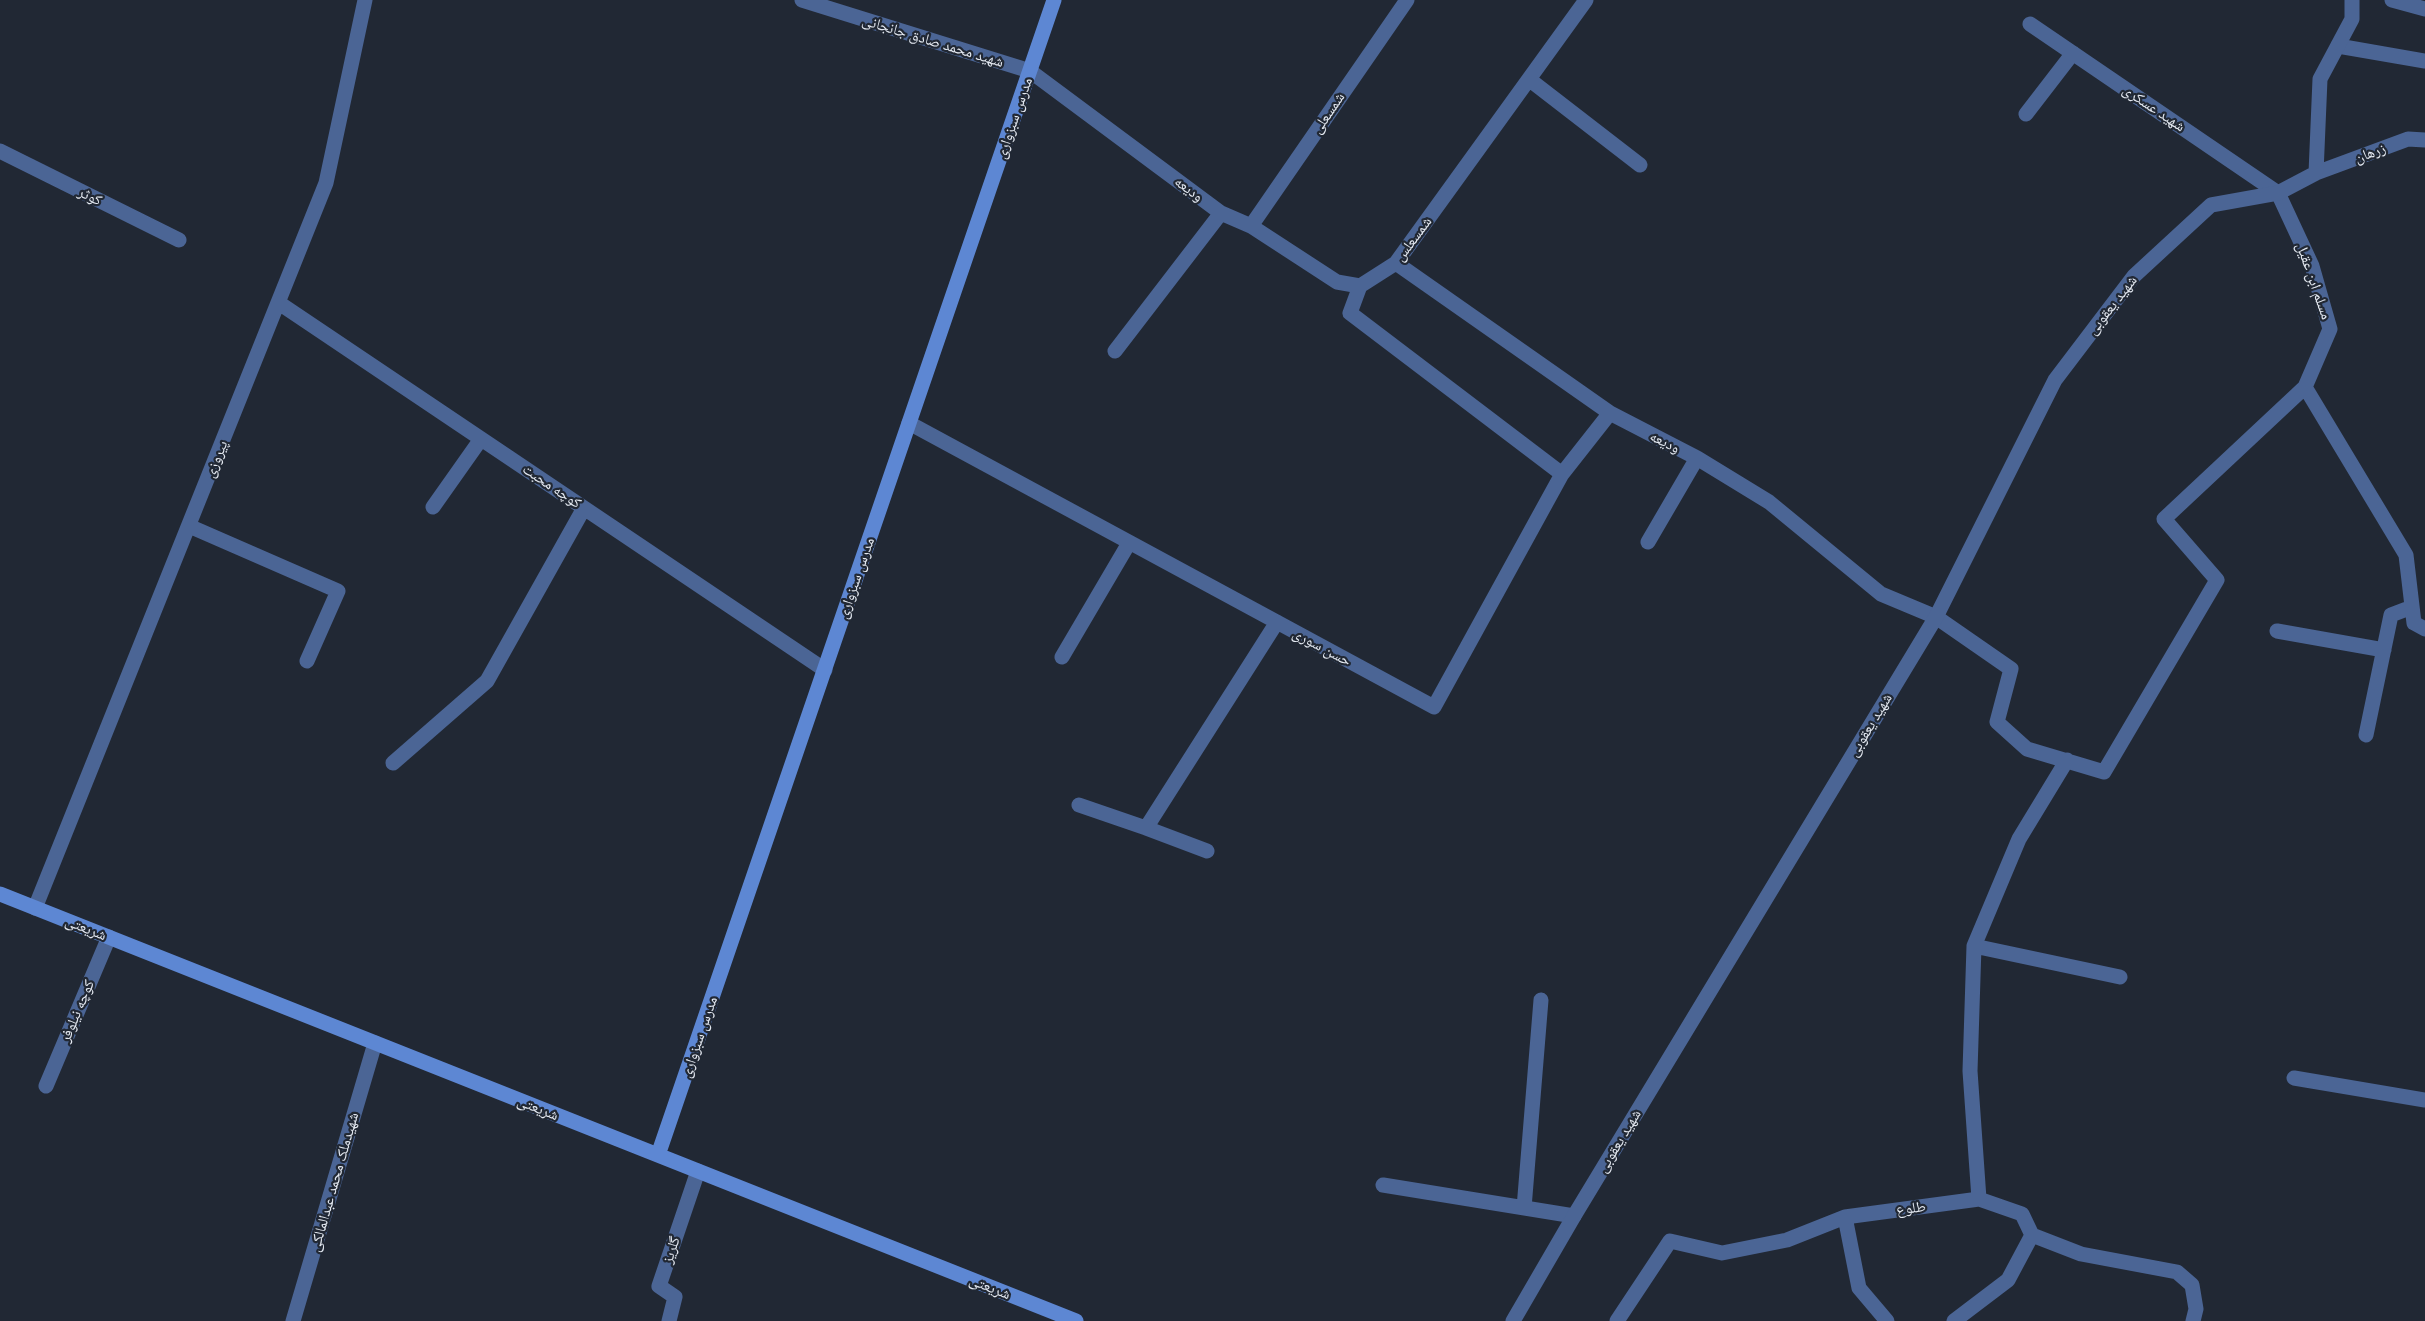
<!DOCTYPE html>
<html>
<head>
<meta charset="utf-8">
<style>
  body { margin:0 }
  canvas { display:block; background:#212834 }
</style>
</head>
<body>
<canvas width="2425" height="1321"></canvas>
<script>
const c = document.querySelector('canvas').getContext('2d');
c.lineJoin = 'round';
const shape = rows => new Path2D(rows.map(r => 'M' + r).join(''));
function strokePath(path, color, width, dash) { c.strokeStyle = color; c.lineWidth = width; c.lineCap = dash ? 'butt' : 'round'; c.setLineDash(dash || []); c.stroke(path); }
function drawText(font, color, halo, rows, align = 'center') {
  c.font = font + ' Lato,"Noto Naskh Arabic",sans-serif'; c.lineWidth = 4.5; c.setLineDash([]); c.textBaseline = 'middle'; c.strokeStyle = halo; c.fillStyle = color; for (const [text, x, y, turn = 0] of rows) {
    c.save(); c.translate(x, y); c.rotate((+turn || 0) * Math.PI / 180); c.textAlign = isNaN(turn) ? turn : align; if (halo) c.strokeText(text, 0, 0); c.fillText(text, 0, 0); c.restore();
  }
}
strokePath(shape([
  [802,0,1030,71,1221,213,1251,226,1337,282,1360,286],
  [2392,0,2425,9],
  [2030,24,2278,193,2312,266,2330,329,2305,387,2406,555,2414,623,2425,629],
  [2338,46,2425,61],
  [1530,80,1640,165],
  [2026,114,2073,53],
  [0,151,179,240],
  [1251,226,1407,0],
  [1396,263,1610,413,1697,458,1769,502,1881,594,1936,617,2011,669,1997,722,2027,749,2104,772,2217,580,2164,519,2305,387],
  [279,303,825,670],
  [1115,351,1221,213],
  [909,423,1434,707,1562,474,1610,413],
  [1562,474,1350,313,1360,286,1396,263,1586,0],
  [433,507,481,439],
  [189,526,338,591,307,661],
  [1648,542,1697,458],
  [2277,631,2384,650],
  [1062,657,1129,543],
  [2366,735,2391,615,2412,607],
  [393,763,487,681,584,508],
  [1079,805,1146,828,1277,622],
  [1146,828,1207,851],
  [35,908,326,183,365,0],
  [1974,946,2120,977],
  [2294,1078,2425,1100],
  [46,1086,109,937],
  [1383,1185,1574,1216],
  [1979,1199,1970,1071,1974,946,2019,839,2067,760],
  [1524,1208,1541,1000],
  [1845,1217,1859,1288,1887,1321],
  [293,1321,375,1043],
  [669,1321,675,1297,659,1286,698,1171],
  [1617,1321,1670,1241,1722,1253,1787,1240,1845,1217,1979,1199,2022,1214,2032,1235,2081,1254,2177,1272,2192,1285,2196,1309,2193,1321],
  [1954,1321,2008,1280,2032,1235]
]), '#4b6595', 15);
strokePath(shape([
  [2316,173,2320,79,2352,19,2352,0],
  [1513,1321,1574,1216,1936,617,2055,380,2134,276,2211,205,2278,193,2316,173,2408,139,2425,140]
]), '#4b6595', 15);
strokePath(shape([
  [0,894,1076,1321],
  [658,1155,1054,0]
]), '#5d87d3', 15);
drawText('15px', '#e4e9f1', '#212834', [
  ["شهید محمد صادق جانجانی",933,41,17],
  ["شهید عسکری",2154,108,34],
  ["شمسعلی",1328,113,-56],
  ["مدرس سبزواری",1014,118,-71],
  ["زرهان",2370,153,-20],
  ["ودیعه",1189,189,37],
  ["کوثر",90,196,26],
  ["شمسعلس",1413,239,-53],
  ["مسلم ابن عقیل",2314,281,71],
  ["شهید یعقوبی",2112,305,-52],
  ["ودیعه",1665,442,27],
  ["پیروزی",216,459,-68],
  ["کوچه محبت",552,486,34],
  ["مدرس سبزواری",856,578,-71],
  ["حسن سوری",1322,647,28],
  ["شهید یعقوبی",1870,725,-59],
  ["شریعتی",86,928,22],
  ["کوچه نیلوفر",77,1011,-67],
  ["مدرس سبزواری",699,1037,-71],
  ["شریعتی",538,1108,22],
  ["شهید یعقوبی",1619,1141,-59],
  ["شهیدملک محمد عبدالمالکی",334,1182,-74],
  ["طلوع",1911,1208,-7],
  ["گلریز",671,1250,-71],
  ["شریعتی",990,1287,22]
]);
</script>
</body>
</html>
